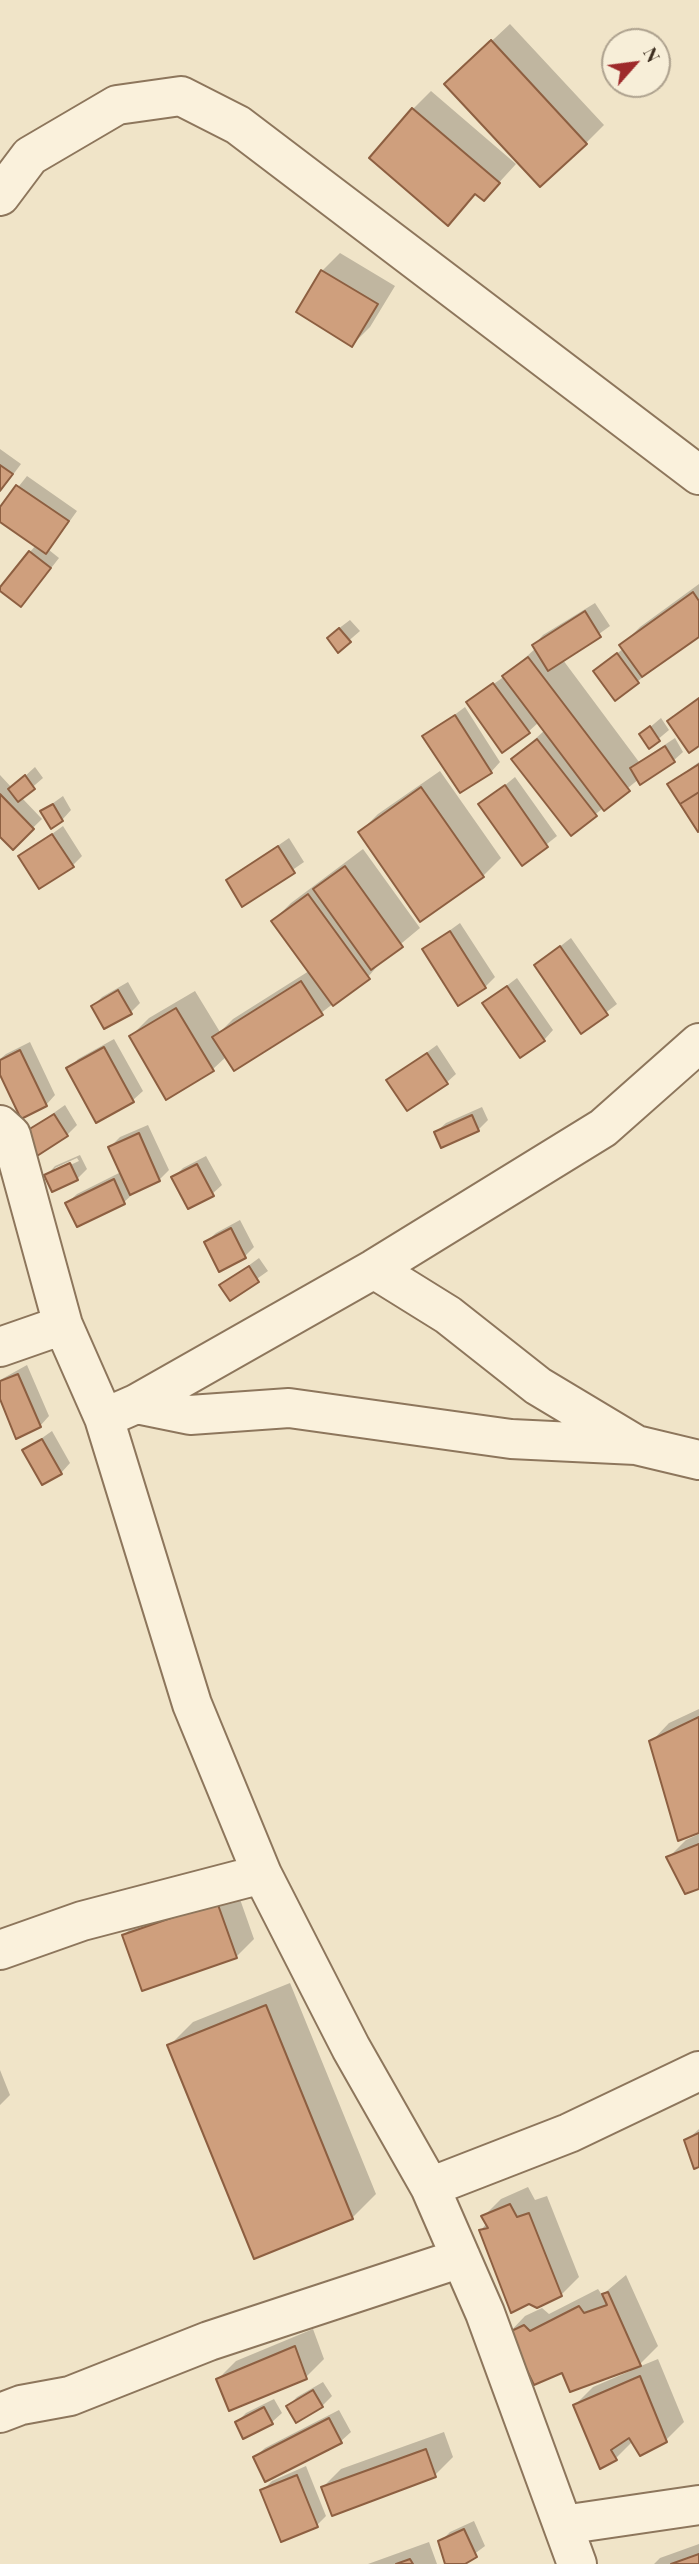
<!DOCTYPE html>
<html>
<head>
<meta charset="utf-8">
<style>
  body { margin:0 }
  #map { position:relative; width:699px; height:2564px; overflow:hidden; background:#f0e4c8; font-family:"Playfair Display",serif }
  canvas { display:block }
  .north { position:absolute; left:601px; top:28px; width:70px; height:70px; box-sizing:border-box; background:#f7eed8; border:2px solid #ada18e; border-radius:50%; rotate:62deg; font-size:19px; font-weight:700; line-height:28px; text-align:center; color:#3d2e20 }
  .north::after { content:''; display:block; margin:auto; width:24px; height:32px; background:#9e2a2b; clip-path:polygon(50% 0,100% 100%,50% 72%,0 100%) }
</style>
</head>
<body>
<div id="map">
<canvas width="699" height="2564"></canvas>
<div class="north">N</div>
</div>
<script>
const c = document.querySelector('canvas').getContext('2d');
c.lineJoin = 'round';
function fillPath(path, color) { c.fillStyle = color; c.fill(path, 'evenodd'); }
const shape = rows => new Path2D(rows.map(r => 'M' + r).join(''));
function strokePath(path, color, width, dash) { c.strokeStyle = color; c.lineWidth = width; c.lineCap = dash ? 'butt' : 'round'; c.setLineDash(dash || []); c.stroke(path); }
fillPath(shape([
  [510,24,604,125,586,143,465,66],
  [431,91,516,164,484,199,477,193,448,224,413,109],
  [340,253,395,286,370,327,352,345,298,311,322,271],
  [0,449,21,464,0,492],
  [27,476,77,511,49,550,59,558,30,595,30,552,36,545,0,520,0,510],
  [699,584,699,635,638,681,595,671,624,648,622,645,640,627],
  [595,603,610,626,563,660,639,762,675,738,683,752,673,761,639,779,571,834,513,759,545,730,539,722,528,732,468,702,505,676,536,648,534,645,543,635],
  [350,620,360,631,338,650,338,629],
  [465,707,500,762,491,772,425,737],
  [661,718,669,730,650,746,642,734],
  [699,762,699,829,669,784],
  [35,767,43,778,21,797,42,819,13,847,0,834,0,775,12,788],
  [440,771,501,858,483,876,360,832,378,814],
  [515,777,557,836,522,864,481,805],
  [63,796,71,810,62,820,42,811],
  [63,826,82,856,73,865,20,857],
  [289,838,304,862,243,904,228,880],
  [363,849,420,928,385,957,368,977,321,1013,227,1056,213,1069,167,1097,131,1036,149,1018,195,991,220,1032,233,1019,309,971,273,921,291,903],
  [460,923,495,977,485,987,424,949],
  [571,938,617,1004,582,1031,536,965],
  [517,978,553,1030,544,1040,484,1003],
  [128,982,140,1003,131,1012,93,1006,102,997],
  [114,1039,143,1091,133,1100,97,1121,68,1069,78,1059],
  [30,1042,55,1095,46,1105,0,1071,0,1059,6,1054],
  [437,1045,456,1074,446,1083,389,1080],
  [65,1105,77,1125,67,1135,25,1133],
  [482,1107,488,1120,478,1130,436,1132,446,1123],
  [148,1125,169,1170,159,1180,134,1193,124,1202,67,1203,77,1194,121,1172,110,1147,120,1137],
  [80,1155,87,1169,77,1179,53,1190,46,1176,55,1166],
  [77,1158,79,1161,55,1172,55,1168],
  [206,1156,222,1185,212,1194,174,1177,183,1168],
  [240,1220,254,1247,245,1256,206,1242,216,1233],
  [259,1258,268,1271,230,1298,222,1285],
  [27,1365,49,1416,40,1426,0,1394,0,1380],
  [52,1431,70,1463,61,1473,25,1450],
  [699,1709,699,1831,651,1742,669,1723],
  [699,1834,699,1887,668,1858,686,1840],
  [235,1885,254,1939,236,1957,124,1935,142,1917],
  [290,1983,376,2194,352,2218,169,2046,193,2022],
  [0,2070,10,2095,0,2105],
  [699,2129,699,2165,686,2141],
  [528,2187,535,2200,547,2196,579,2277,561,2295,481,2230,487,2223,483,2217,501,2199],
  [626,2275,658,2346,636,2368,658,2359,684,2422,666,2440,633,2441,616,2458,575,2405,593,2387,630,2371,629,2368,563,2370,525,2362,507,2335,525,2316,542,2308,549,2314,598,2289,602,2295],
  [313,2329,324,2359,306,2377,218,2379,236,2361],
  [323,2382,332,2396,322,2406,288,2406,297,2397],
  [274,2399,282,2413,272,2422,243,2437,237,2422,246,2413],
  [339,2410,351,2432,341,2441,255,2457,265,2448],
  [444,2432,453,2457,435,2475,323,2487,341,2469],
  [306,2466,326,2516,317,2525,262,2491,272,2481],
  [474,2521,485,2546,461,2564,447,2564,440,2542,450,2532],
  [429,2542,437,2564,368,2564],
  [699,2544,699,2564,654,2564,660,2558]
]), '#0003');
const building = shape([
  [491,40,587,144,540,187,444,84,491,40],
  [412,108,500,183,484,201,475,194,448,226,369,158,412,108],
  [321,270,378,304,352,347,296,312,321,270],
  [0,465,13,474,0,491,0,465],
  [16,485,69,521,46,554,0,522,0,507,16,485],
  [29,551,51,568,21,607,0,591,0,587,29,551],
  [693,592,699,601,699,637,642,677,619,645,693,592],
  [585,611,601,637,548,671,532,645,585,611],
  [339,628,351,642,338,653,327,638,339,628],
  [617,653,639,683,615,701,593,671,617,653],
  [528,657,630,791,604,811,502,676,528,657],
  [493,683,530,733,502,753,466,702,493,683],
  [699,698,699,746,689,753,667,721,699,698],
  [455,715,492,773,460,793,422,736,455,715],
  [650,726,660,741,649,749,639,734,650,726],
  [537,739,597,816,571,836,511,759,537,739],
  [665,746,675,762,640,785,630,768,665,746],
  [699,764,699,792,680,804,667,784,699,764],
  [25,775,35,789,18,802,8,789,25,775],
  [505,785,548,847,522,866,478,804,505,785],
  [421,787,484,877,420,922,358,832,421,787],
  [699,792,699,831,698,832,680,804,699,792],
  [0,794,34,829,13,850,0,837,0,794],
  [53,804,63,821,51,829,40,811,53,804],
  [52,834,74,867,39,889,18,856,52,834],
  [278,846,295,873,242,907,226,880,278,846],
  [345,866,403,947,371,970,313,889,345,866],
  [308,894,370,979,333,1006,271,921,308,894],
  [450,931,486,988,458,1006,422,949,450,931],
  [560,946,608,1015,581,1034,534,965,560,946],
  [301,981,323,1015,234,1071,212,1037,301,981],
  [507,986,545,1041,520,1058,482,1003,507,986],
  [118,990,132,1014,104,1029,91,1006,118,990],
  [176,1008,214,1071,166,1100,129,1036,176,1008],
  [104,1047,134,1102,96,1123,66,1068,104,1047],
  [20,1050,47,1106,21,1119,0,1075,0,1060,20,1050],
  [427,1053,448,1084,407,1111,386,1080,427,1053],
  [54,1114,68,1136,37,1156,23,1133,54,1114],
  [472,1115,479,1131,441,1148,434,1132,472,1115],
  [139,1133,160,1181,130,1195,108,1147,139,1133],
  [70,1163,78,1180,52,1192,44,1175,70,1163],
  [197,1164,214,1196,188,1209,171,1177,197,1164],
  [114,1179,125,1204,77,1227,65,1203,114,1179],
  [231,1228,246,1258,219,1272,204,1242,231,1228],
  [249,1266,259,1282,230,1301,219,1285,249,1266],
  [18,1374,41,1427,16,1439,0,1399,0,1381,18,1374],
  [42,1439,62,1474,42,1485,22,1450,42,1439],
  [699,1717,699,1833,678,1841,649,1741,699,1717],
  [699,1844,699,1889,685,1894,666,1857,699,1844],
  [217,1902,237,1958,142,1991,122,1935,217,1902],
  [266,2005,353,2219,254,2259,167,2045,266,2005],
  [699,2133,699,2167,694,2169,684,2140,699,2133],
  [510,2204,517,2217,529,2213,562,2296,537,2308,529,2304,511,2313,479,2230,488,2228,481,2216,510,2204],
  [608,2292,641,2366,570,2392,562,2373,534,2385,524,2364,518,2365,505,2334,524,2325,530,2331,579,2306,584,2313,607,2305,602,2294,608,2292],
  [295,2346,307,2379,229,2411,216,2379,295,2346],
  [640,2376,667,2442,640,2456,629,2438,611,2450,617,2460,600,2469,573,2405,640,2376],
  [313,2390,323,2407,296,2423,286,2406,313,2390],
  [264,2407,273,2424,243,2439,235,2422,264,2407],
  [329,2418,342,2443,265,2482,253,2457,329,2418],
  [426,2449,436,2477,332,2516,321,2487,426,2449],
  [297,2475,318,2527,281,2542,260,2490,297,2475],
  [464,2529,477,2557,465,2564,445,2564,438,2541,464,2529],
  [699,2554,699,2564,671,2564,699,2554],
  [410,2559,413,2564,396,2564,410,2559]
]);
fillPath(building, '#cf9f7d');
strokePath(building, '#8d5f41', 2);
const minor = shape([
  [0,196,30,156,117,105,181,96,238,125,699,475],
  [0,1125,11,1135,63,1325,104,1418,192,1704,262,1874,351,2048,430,2187,485,2313,577,2564],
  [374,1269,448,1315,538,1386,633,1443],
  [0,1347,63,1325],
  [136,1404,190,1415,289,1408,511,1439,636,1445,699,1460],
  [104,1418,136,1404,374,1269,603,1128,699,1043],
  [0,1950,82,1921,262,1874],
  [430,2187,569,2133,699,2071],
  [0,2413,21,2405,70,2396,209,2341,461,2258],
  [563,2525,699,2505]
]);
strokePath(minor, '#8d765c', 42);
strokePath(minor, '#faf1dc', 38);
</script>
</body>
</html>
